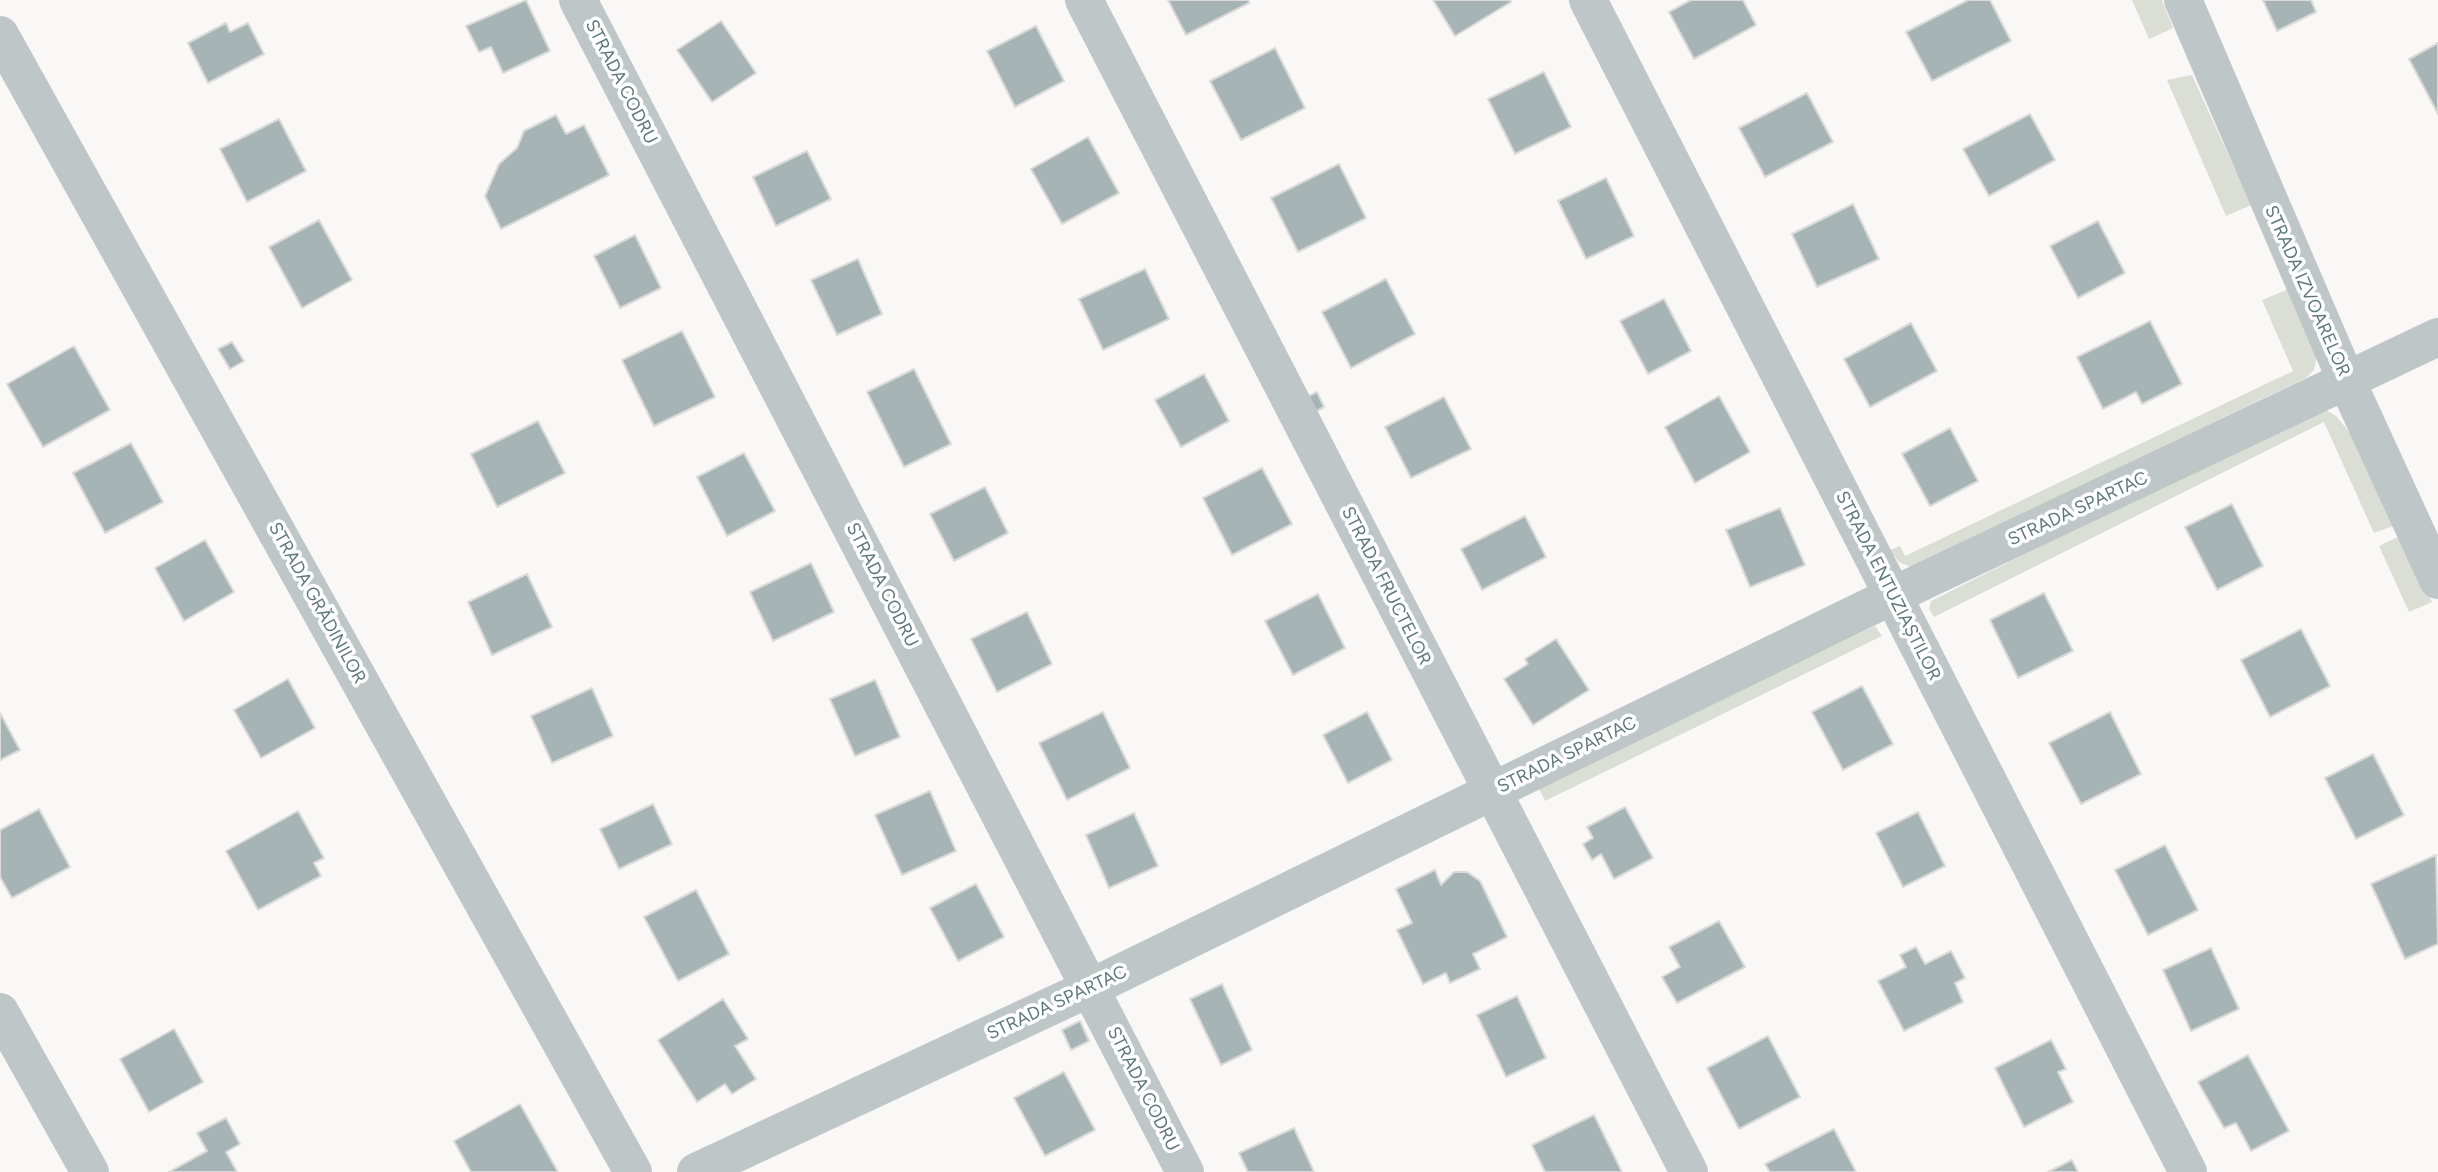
<!DOCTYPE html>
<html>
<head>
<meta charset="utf-8">
<style>
  body { margin:0 }
  canvas { display:block; background:#f9f8f6 }
</style>
</head>
<body>
<canvas width="2438" height="1172"></canvas>
<script>
const c = document.querySelector('canvas').getContext('2d');
c.lineJoin = 'round';
function fillPath(path, color) { c.fillStyle = color; c.fill(path, 'evenodd'); }
const shape = rows => new Path2D(rows.map(r => 'M' + r).join(''));
function strokePath(path, color, width, dash) { c.strokeStyle = color; c.lineWidth = width; c.lineCap = dash ? 'butt' : 'round'; c.setLineDash(dash || []); c.stroke(path); }
function drawText(font, color, halo, rows, align = 'center') {
  c.font = font + ' Figtree,sans-serif'; c.lineWidth = 7; c.setLineDash([]); c.textBaseline = 'middle'; c.strokeStyle = halo; c.fillStyle = color; for (const [text, x, y, turn = 0] of rows) {
    c.save(); c.translate(x, y); c.rotate((+turn || 0) * Math.PI / 180); c.textAlign = isNaN(turn) ? turn : align; if (halo) c.strokeText(text, 0, 0); c.fillText(text, 0, 0); c.restore();
  }
}
fillPath(shape([
  [2132,0,2162,0,2173,28,2149,39],
  [2192,75,2251,205,2226,216,2167,80],
  [2289,289,2317,356,2314,370,2306,378,1911,567,1899,562,1890,550,1900,546,1905,556,2293,371,2262,300],
  [2323,408,2336,416,2355,439,2396,525,2374,533,2324,422,1934,617,1929,609,1931,601,2308,412],
  [2402,535,2432,602,2409,612,2379,546],
  [1875,626,1882,636,1545,801,1537,785]
]), '#daded5');
const building = shape([
  [526,0,550,51,503,73,491,47,479,52,466,26,526,0],
  [1168,0,1248,0,1249,3,1186,35,1168,0],
  [1433,0,1510,0,1511,2,1455,36,1433,0],
  [1691,0,1743,0,1756,25,1694,59,1669,12,1691,0],
  [1968,0,1990,0,2011,41,1932,81,1906,32,1968,0],
  [2263,0,2311,0,2316,12,2277,31,2263,0],
  [721,21,756,73,712,102,677,50,721,21],
  [226,23,230,32,248,23,264,54,208,83,188,43,226,23],
  [1036,26,1064,81,1015,107,987,51,1036,26],
  [2438,43,2438,114,2409,59,2438,43],
  [1275,48,1305,108,1241,140,1210,81,1275,48],
  [1544,72,1571,127,1515,154,1488,99,1544,72],
  [1807,93,1833,142,1765,177,1739,128,1807,93],
  [2030,114,2055,160,1989,196,1963,149,2030,114],
  [556,115,566,134,584,125,609,175,501,229,485,196,499,164,517,148,524,131,556,115],
  [279,119,306,171,247,202,220,149,279,119],
  [1088,137,1119,193,1062,224,1031,169,1088,137],
  [807,151,831,199,776,226,753,177,807,151],
  [1339,164,1366,218,1298,252,1271,198,1339,164],
  [1606,178,1634,236,1586,259,1558,201,1606,178],
  [1853,204,1879,259,1817,287,1792,234,1853,204],
  [319,220,352,280,302,308,269,247,319,220],
  [2098,221,2125,273,2078,298,2050,246,2098,221],
  [635,235,661,288,620,308,594,256,635,235],
  [858,259,882,314,837,335,811,280,858,259],
  [1145,269,1169,319,1103,350,1079,299,1145,269],
  [1386,279,1415,334,1351,368,1322,312,1386,279],
  [1664,299,1691,351,1648,374,1620,321,1664,299],
  [2150,321,2182,384,2142,404,2136,392,2103,409,2077,357,2150,321],
  [1911,323,1937,371,1870,407,1844,359,1911,323],
  [682,331,715,397,654,426,622,360,682,331],
  [232,342,244,361,230,369,218,349,232,342],
  [74,346,110,410,43,447,7,384,74,346],
  [914,369,951,444,904,467,867,392,914,369],
  [1204,374,1229,421,1181,447,1155,400,1204,374],
  [1317,392,1324,407,1313,413,1305,398,1317,392],
  [1719,396,1750,452,1695,483,1665,427,1719,396],
  [1444,397,1471,449,1411,478,1385,427,1444,397],
  [538,421,565,473,497,507,471,454,538,421],
  [1950,428,1978,481,1930,506,1902,454,1950,428],
  [131,443,163,502,105,533,73,473,131,443],
  [744,453,775,511,727,536,697,477,744,453],
  [1262,468,1292,524,1232,555,1203,498,1262,468],
  [985,487,1008,533,954,561,930,514,985,487],
  [2232,504,2263,566,2217,590,2185,527,2232,504],
  [1780,508,1805,565,1750,587,1726,530,1780,508],
  [1525,516,1546,557,1482,590,1461,549,1525,516],
  [205,540,234,592,184,621,155,568,205,540],
  [811,563,834,612,773,641,750,592,811,563],
  [527,574,552,627,492,655,468,602,527,574],
  [2044,593,2073,651,2018,678,1990,620,2044,593],
  [1318,594,1345,648,1293,675,1265,621,1318,594],
  [1027,612,1052,664,997,692,971,639,1027,612],
  [2301,629,2330,686,2270,717,2241,660,2301,629],
  [1556,639,1589,690,1533,725,1504,679,1528,664,1525,659,1556,639],
  [288,679,315,728,261,758,234,710,288,679],
  [875,680,900,737,855,756,830,699,875,680],
  [1862,686,1893,744,1843,770,1812,712,1862,686],
  [592,688,613,736,552,763,531,716,592,688],
  [1103,712,1130,768,1067,800,1039,743,1103,712],
  [1367,712,1392,760,1348,783,1323,735,1367,712],
  [2110,712,2141,774,2081,804,2049,743,2110,712],
  [0,713,20,750,0,760,0,713],
  [2373,754,2404,815,2356,839,2325,778,2373,754],
  [930,791,956,851,902,875,875,815,930,791],
  [653,804,672,844,619,869,600,829,653,804],
  [1625,807,1653,858,1614,879,1601,854,1592,860,1583,844,1593,838,1587,827,1625,807],
  [39,809,70,867,12,898,0,877,0,830,39,809],
  [298,811,324,858,314,863,321,876,258,910,226,851,298,811],
  [1918,812,1945,866,1903,887,1876,833,1918,812],
  [1134,813,1158,866,1109,888,1086,835,1134,813],
  [2165,845,2198,910,2148,935,2115,870,2165,845],
  [2436,855,2438,944,2405,959,2371,884,2436,855],
  [1435,870,1441,885,1454,872,1467,872,1480,881,1507,937,1473,954,1480,969,1450,983,1446,973,1423,984,1397,930,1412,923,1396,889,1435,870],
  [976,884,1004,937,958,961,930,908,976,884],
  [696,890,729,954,678,981,644,917,696,890],
  [1719,921,1745,967,1677,1003,1662,977,1680,967,1669,947,1719,921],
  [1916,947,1925,964,1951,951,1965,978,1955,983,1963,1002,1904,1031,1878,981,1906,967,1900,955,1916,947],
  [2211,948,2239,1009,2191,1031,2163,970,2211,948],
  [1222,984,1252,1050,1221,1065,1190,999,1222,984],
  [1517,996,1546,1058,1506,1077,1477,1015,1517,996],
  [723,999,748,1039,735,1046,756,1079,732,1094,725,1084,697,1102,658,1040,723,999],
  [1080,1021,1089,1041,1071,1050,1062,1030,1080,1021],
  [174,1029,203,1082,149,1112,120,1059,174,1029],
  [1768,1036,1800,1097,1739,1129,1707,1068,1768,1036],
  [2051,1040,2066,1069,2058,1072,2073,1102,2024,1127,1995,1068,2051,1040],
  [2248,1055,2289,1131,2251,1151,2236,1123,2224,1128,2198,1082,2248,1055],
  [1064,1072,1095,1130,1045,1156,1014,1098,1064,1072],
  [520,1104,558,1172,471,1172,454,1141,520,1104],
  [1594,1115,1622,1172,1545,1172,1532,1145,1594,1115],
  [226,1118,240,1144,226,1152,237,1172,169,1172,207,1151,197,1133,226,1118],
  [1294,1128,1314,1172,1248,1172,1239,1153,1294,1128],
  [1834,1129,1856,1172,1770,1172,1765,1164,1834,1129],
  [2072,1160,2078,1172,2048,1172,2072,1160]
]);
fillPath(building, '#a6b4b6');
strokePath(building, '#dadad8', 2);
strokePath(shape([
  [578,0,1185,1172],
  [1084,0,1689,1172],
  [1588,0,2188,1172],
  [2183,0,2347,382,2438,580],
  [0,1012,90,1172],
  [696,1172,1092,987,1894,595,2438,337]
]), '#bfc6c8', 38);
strokePath(shape([
  [0,35,633,1172]
]), '#bfc6c8', 38);
drawText('18px', '#5e777d', '#fff', [
  ["STRADA CODRU",621,82,63],
  ["STRADA IZVOARELOR",2307,291,66],
  ["STRADA SPARTAC",2078,509,-25],
  ["STRADA CODRU",882,585,63],
  ["STRADA FRUCTELOR",1386,586,63],
  ["STRADA ENTUZIAȘTILOR",1888,586,63],
  ["STRADA GRĂDINILOR",317,603,61],
  ["STRADA SPARTAC",1567,755,-26],
  ["STRADA SPARTAC",1057,1003,-25],
  ["STRADA CODRU",1143,1089,63]
]);
</script>
</body>
</html>
